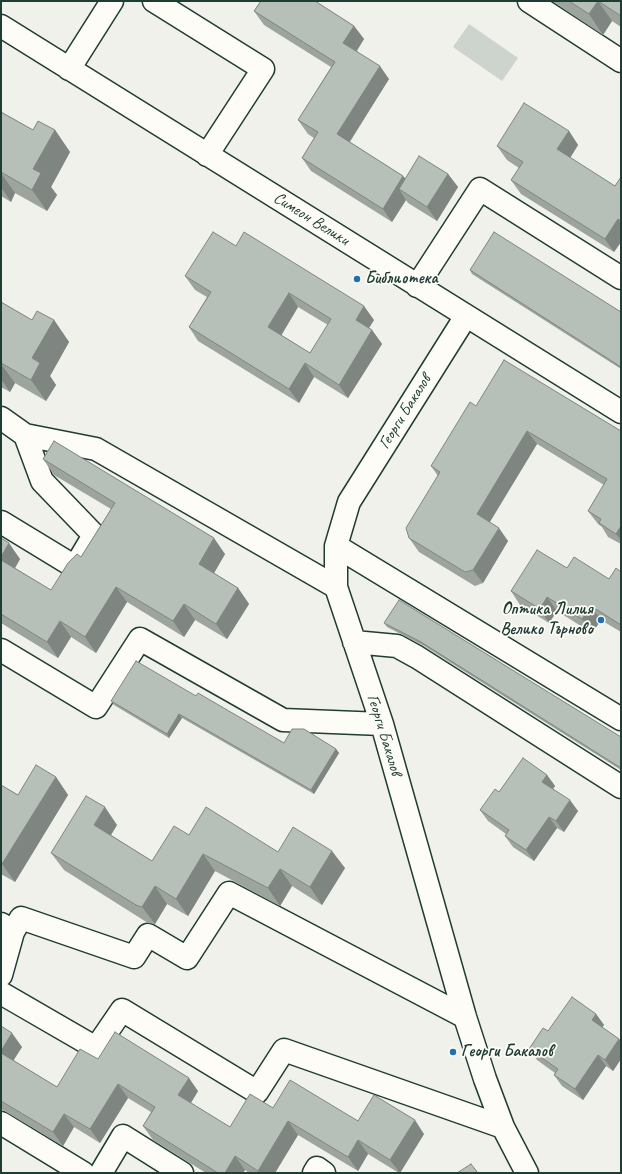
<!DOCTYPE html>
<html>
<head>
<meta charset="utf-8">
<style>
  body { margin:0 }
  #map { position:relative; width:622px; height:1174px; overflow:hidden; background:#f0f1eb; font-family:Caveat,sans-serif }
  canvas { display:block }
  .frame { position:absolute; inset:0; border:2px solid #1f3d34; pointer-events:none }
</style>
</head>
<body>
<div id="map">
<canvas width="622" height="1174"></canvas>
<div class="frame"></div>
</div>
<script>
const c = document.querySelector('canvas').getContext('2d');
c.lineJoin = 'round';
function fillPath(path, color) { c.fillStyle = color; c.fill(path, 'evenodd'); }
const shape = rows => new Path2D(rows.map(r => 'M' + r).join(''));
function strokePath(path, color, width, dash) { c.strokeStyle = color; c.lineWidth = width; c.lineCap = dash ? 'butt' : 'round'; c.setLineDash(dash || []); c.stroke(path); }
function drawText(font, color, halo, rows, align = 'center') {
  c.font = font + ' Caveat,sans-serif'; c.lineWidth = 3.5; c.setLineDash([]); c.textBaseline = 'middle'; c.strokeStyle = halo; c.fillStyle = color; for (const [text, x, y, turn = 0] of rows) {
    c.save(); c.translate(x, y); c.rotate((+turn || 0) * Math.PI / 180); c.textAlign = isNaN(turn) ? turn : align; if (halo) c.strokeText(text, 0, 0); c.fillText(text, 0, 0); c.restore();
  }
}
fillPath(shape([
  [469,24,518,58,502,81,453,47]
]), '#cdd3cd');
const minor = shape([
  [154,1,263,69,207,155],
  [529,1,621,61],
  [1,26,621,412],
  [69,69,112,1],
  [417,286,480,189,621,278],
  [466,316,349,502,336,546,336,587,382,724,465,1017,485,1079,503,1127,527,1173],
  [1,418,25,435,96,449,336,587],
  [1,522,75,567,94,535,42,481,25,435],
  [336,546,621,719],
  [354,642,397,646,417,657,621,787],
  [1,650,96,707,140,639,283,720,382,724],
  [1,924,13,932,21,918,134,957,148,935,187,958,229,893,465,1017],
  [1,975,13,932],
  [1,993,96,1048,122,1010,257,1092,284,1050,503,1127],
  [1,1123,83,1173],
  [101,1173,123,1136,182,1173],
  [314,1173,317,1168,324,1173]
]);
strokePath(minor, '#1f3d34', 25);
strokePath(minor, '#fdfcf7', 22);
fillPath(shape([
  [258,1,315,1,354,26,364,39,357,51,389,79,350,142,403,176,405,178,448,174,458,187,437,221,408,203,406,200,392,222,311,171,302,158,314,138,308,134,298,120,331,67,264,25,254,11,260,2],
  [552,1,621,1,621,27,612,21,603,35],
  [1,112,33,130,55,130,70,152,51,187,57,195,47,211,15,193,11,202,1,196],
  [569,131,578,145,570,158,615,186,621,177,621,242,614,252,521,194,511,180,519,168,507,160,497,146],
  [236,246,374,320,369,328,372,330,382,344,348,398,314,377,299,403,198,341,189,327,207,297,195,290,185,276],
  [298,307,328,325,310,353,281,335],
  [470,270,621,312,621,369,472,274],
  [1,302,32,320,54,320,69,342,50,376,56,385,46,401,15,383,10,392,1,387],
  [476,406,621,431,621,544,608,537,602,527,598,524,588,511,604,485,537,444,490,522,508,541,483,583,475,586,419,552,409,538,438,476,431,466],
  [43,459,225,554,214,573,238,588,249,604,227,639,195,620,184,637,127,602,96,653,71,637,58,658,1,623,1,538,20,559,15,568,51,590,81,557,111,509,54,475],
  [567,568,609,579,621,572,621,632,601,620,592,633,557,611,549,623,520,605,511,591],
  [384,623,621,737,621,770,424,646,387,627],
  [196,696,284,743,336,749,339,753,314,794,182,718,169,738,114,705,111,701],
  [547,775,555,786,553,789,578,811,564,832,557,828,534,861,513,847,505,836,506,834,488,821,480,810,499,792],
  [56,777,68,795,15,882,1,874,1,785,18,795],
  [117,825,111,835,152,861,189,835,278,852,345,868,322,905,292,886,280,906,215,871,188,916,167,904,155,924,148,923,64,870,51,853],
  [596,1014,604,1025,602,1027,619,1039,621,1041,621,1059,613,1071,606,1066,583,1100,562,1086,554,1075,555,1073,537,1060,529,1049,548,1031],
  [1,1026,22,1047,13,1060,57,1087,98,1059,198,1091,191,1103,230,1127,273,1108,358,1121,424,1134,400,1173,399,1173,368,1154,358,1171,298,1135,275,1173,249,1173,245,1170,243,1173,206,1173,153,1140,143,1126,151,1112,128,1098,100,1143,74,1127,63,1146,1,1109]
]), '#9da49e');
fillPath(shape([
  [598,1,612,21,603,35,589,14],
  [354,26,364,39,353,56,343,43],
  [380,66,389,79,346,147,337,134],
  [55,130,70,152,51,187,57,195,47,211,32,190,33,169],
  [569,131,578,145,567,163,557,149],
  [1,173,15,193,11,202,1,187],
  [448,174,458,187,437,221,427,207],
  [403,176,413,189,399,189,406,200,392,222,383,209],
  [618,219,621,224,621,242,614,252,605,239],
  [289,293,298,307,278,341,268,327],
  [364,306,374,320,365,334,356,320],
  [54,320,69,342,50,376,56,385,46,401,31,380,32,358],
  [372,330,382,344,348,398,339,385],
  [305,363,314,377,299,403,289,389],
  [1,364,15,383,10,392,1,379],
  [527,431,537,444,486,528,477,514],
  [621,526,621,540,616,534],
  [499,528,508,541,483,583,473,570],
  [214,538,225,554,210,580,199,564],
  [9,543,20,559,11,575,1,561,1,557],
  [116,587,127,602,96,653,85,637],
  [238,588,249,604,227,639,216,624],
  [547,597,557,611,549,623,540,609],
  [184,604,195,620,184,637,173,621],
  [591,606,601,620,592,633,582,619],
  [60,621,71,637,58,658,47,642],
  [179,714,182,718,169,738,167,734],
  [336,749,339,753,314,794,311,790],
  [547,775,555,786,550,793,542,782],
  [56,777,68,795,15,882,2,864],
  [570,800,578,811,564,832,556,821],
  [105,807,117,825,106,843,94,825],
  [549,817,557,828,534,861,526,850],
  [332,851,345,868,322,905,310,887],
  [203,854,215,871,188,916,176,899],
  [280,869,292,886,280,906,268,888],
  [155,886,167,904,155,924,142,907],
  [596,1014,604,1025,599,1031,592,1020],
  [12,1033,22,1047,10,1066,1,1053,1,1051],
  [619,1039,621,1041,621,1059,613,1071,605,1060],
  [598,1055,606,1066,583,1100,575,1089],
  [189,1078,198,1091,187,1109,178,1095],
  [118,1084,128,1098,100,1143,90,1129],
  [64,1114,74,1127,63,1146,53,1132],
  [415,1120,424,1134,400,1173,390,1160],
  [288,1121,298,1135,275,1173,260,1173,258,1171],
  [358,1140,368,1154,358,1171,348,1157],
  [235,1156,245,1170,243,1173,225,1173]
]), '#7f8681');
const building = shape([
  [261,1,315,1,354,26,343,43,380,66,337,134,403,176,383,209,302,158,318,132,298,120,335,62,254,11,261,1],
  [569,1,598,1,589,14,569,1],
  [598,1,621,1,621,16,598,1],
  [524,103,569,131,557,149,615,186,621,177,621,221,618,219,605,239,511,180,523,162,497,146,524,103],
  [1,112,33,130,38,121,55,130,33,169,41,173,32,190,1,172,1,112],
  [419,156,448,174,427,207,399,189,419,156],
  [213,232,236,246,244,232,364,306,356,320,372,330,339,385,305,363,289,389,189,327,211,292,185,276,213,232],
  [289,293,331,319,310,353,268,327,289,293],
  [494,232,621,312,621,367,470,270,494,232],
  [1,302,32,320,37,311,54,320,32,358,40,363,31,380,1,363,1,302],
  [504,360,621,431,621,526,616,534,599,523,601,519,588,511,607,479,527,431,477,514,499,528,473,570,465,572,409,538,406,528,440,472,431,466,470,402,476,406,504,360],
  [54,441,214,538,199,564,238,588,216,624,184,604,173,621,116,587,85,637,60,621,47,642,1,614,1,560,51,590,68,563,77,554,81,557,115,503,43,459,54,441],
  [1,538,9,543,1,557,1,538],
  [537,550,567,568,574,557,609,579,616,568,621,572,621,625,591,606,582,619,547,597,540,609,511,591,537,550],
  [399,600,621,737,621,768,421,642,384,623,399,600],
  [136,661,196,696,198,693,284,743,292,729,304,729,336,749,311,790,179,714,167,734,111,701,136,661],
  [523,758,547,775,542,782,570,800,556,821,549,817,526,850,505,836,509,830,480,810,495,789,499,792,523,758],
  [36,765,56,777,2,864,1,864,1,785,18,795,36,765],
  [86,796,105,807,94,825,152,861,174,826,189,835,206,807,278,852,293,827,332,851,310,887,280,869,268,888,203,854,176,899,155,886,142,907,136,905,51,853,86,796],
  [572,997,596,1014,592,1020,619,1039,605,1060,598,1055,575,1089,554,1075,558,1069,529,1049,543,1028,548,1031,572,997],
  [1,1026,12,1033,1,1051,1,1026],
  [115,1032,189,1078,178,1095,230,1127,250,1094,273,1108,290,1080,358,1121,374,1095,415,1120,390,1160,358,1140,348,1157,288,1121,258,1171,235,1156,225,1173,218,1173,143,1126,155,1107,118,1084,90,1129,64,1114,53,1132,1,1101,1,1053,57,1087,80,1049,98,1059,115,1032],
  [471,1164,478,1173,457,1173,471,1164]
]);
fillPath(building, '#b6bfb8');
strokePath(building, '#7f8681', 1);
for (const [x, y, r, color] of [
  [357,279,4,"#1f6fb2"],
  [601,620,4,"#1f6fb2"],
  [453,1052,4,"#1f6fb2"]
]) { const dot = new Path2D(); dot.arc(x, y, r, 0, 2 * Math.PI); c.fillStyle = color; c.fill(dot); strokePath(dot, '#fdfcf7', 1.5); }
drawText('17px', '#1f3d34', '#fdfcf7', [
  ["Симеон Велики",311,219,32],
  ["Георги Бакалов",405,412,-58],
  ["Георги Бакалов",384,735,73]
]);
drawText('bold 17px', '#1f3d34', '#fdfcf7', [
  ["Библиотека",365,279],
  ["Оптика Лилия",593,610,"right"],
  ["Велико Търново",593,630,"right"],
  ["Георги Бакалов",461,1052]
], 'left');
</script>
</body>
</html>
